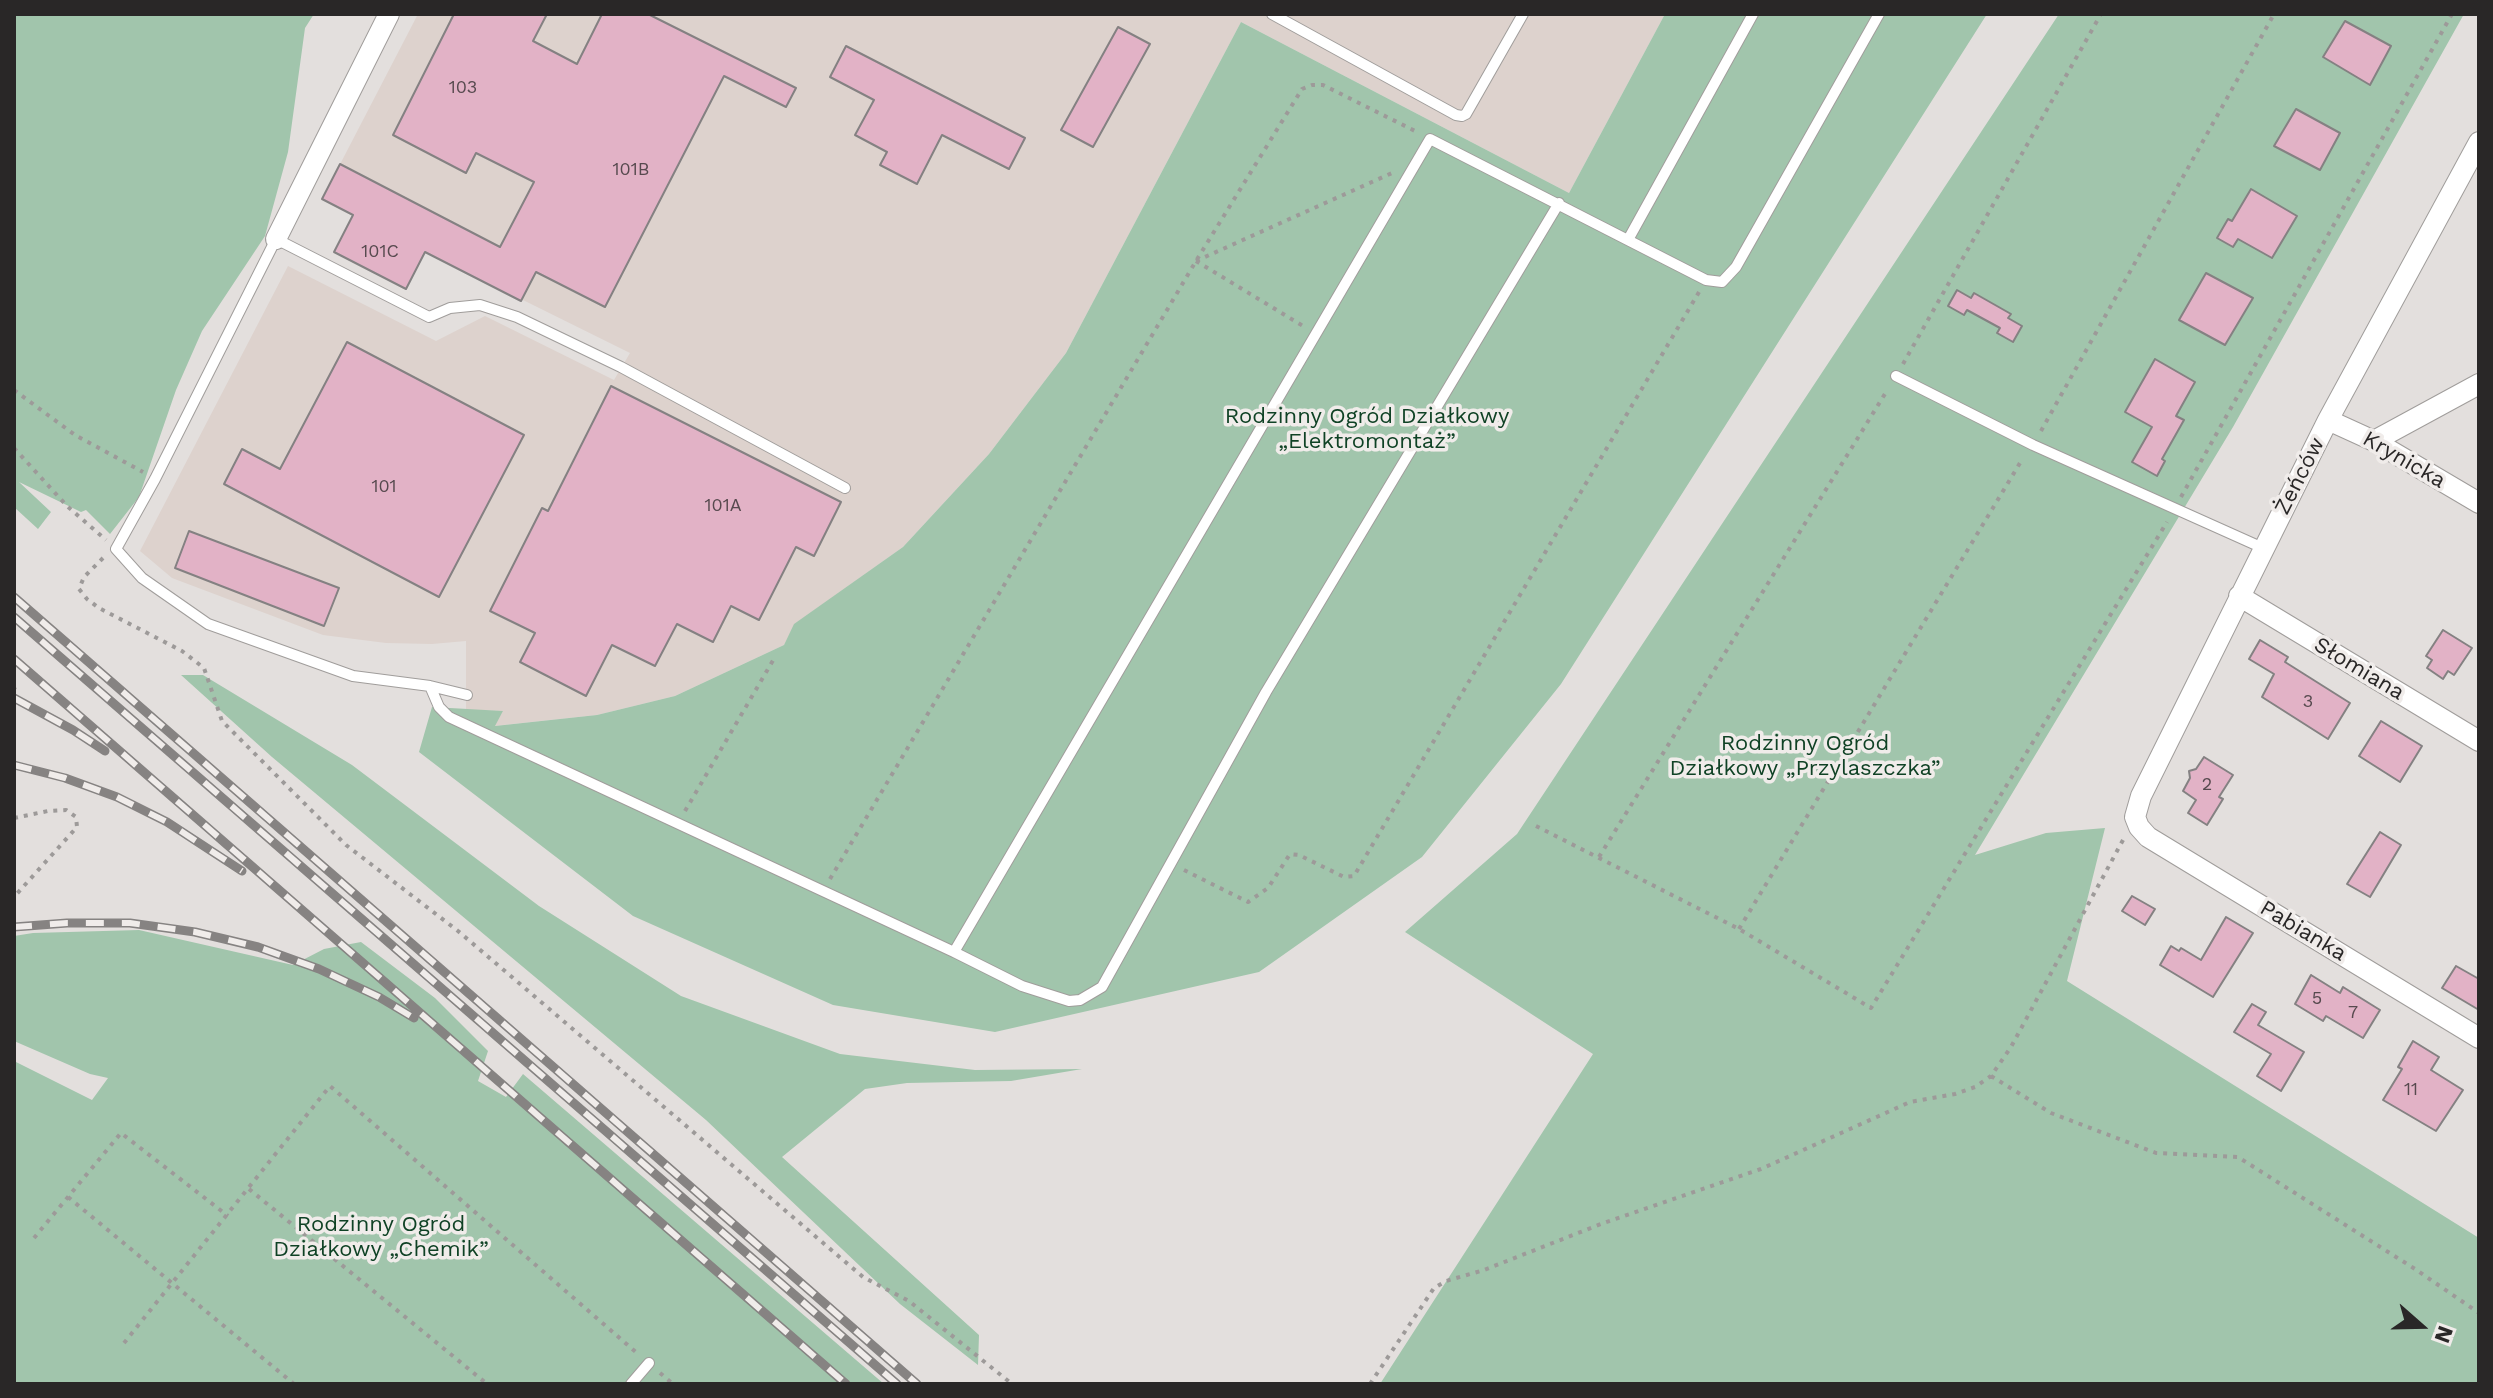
<!DOCTYPE html>
<html>
<head>
<meta charset="utf-8">
<style>
  body { margin:0 }
  #map { position:relative; width:2493px; height:1398px; overflow:hidden; background:#e3dfdd; font-family:"Work Sans",sans-serif }
  canvas { display:block }
  .frame { position:absolute; inset:0; border:16px solid #292727; pointer-events:none }
  .north { position:absolute; left:2381px; top:1286px; width:80px; height:80px; -webkit-text-stroke:6px #f0ecea; paint-order:stroke; rotate:110deg; font-size:22px; font-weight:700; line-height:32px; text-align:center; color:#292727 }
  .north::after { content:''; display:block; margin:auto; width:28px; height:36px; background:#292727; clip-path:polygon(50% 0,100% 100%,50% 72%,0 100%) }
</style>
</head>
<body>
<div id="map">
<canvas width="2493" height="1398"></canvas>
<div class="frame"></div>
<div class="north">N</div>
</div>
<script>
const c = document.querySelector('canvas').getContext('2d');
c.lineJoin = 'round';
function fillPath(path, color) { c.fillStyle = color; c.fill(path, 'evenodd'); }
const shape = rows => new Path2D(rows.map(r => 'M' + r).join(''));
function strokePath(path, color, width, dash) { c.strokeStyle = color; c.lineWidth = width; c.lineCap = dash ? 'butt' : 'round'; c.setLineDash(dash || []); c.stroke(path); }
function drawText(font, color, halo, rows, align = 'center') {
  c.font = font + ' "Work Sans",sans-serif'; c.lineWidth = 7; c.setLineDash([]); c.textBaseline = 'middle'; c.strokeStyle = halo; c.fillStyle = color; for (const [text, x, y, turn = 0] of rows) {
    c.save(); c.translate(x, y); c.rotate((+turn || 0) * Math.PI / 180); c.textAlign = isNaN(turn) ? turn : align; if (halo) c.strokeText(text, 0, 0); c.fillText(text, 0, 0); c.restore();
  }
}
fillPath(shape([
  [418,14,1665,14,1569,193,1241,22,1066,353,989,454,903,547,795,624,784,645,675,696,597,715,494,726,503,711,466,710,466,641,432,644,386,643,323,635,172,578,140,551,288,266,436,341,485,316,614,380,630,353,426,252,406,289,334,252,353,215,322,199]
]), '#ddd2cd');
fillPath(shape([
  [14,14,314,14,305,28,288,152,265,236,202,331,176,390,139,497,110,534,86,510,81,512,19,482,51,512,38,529,14,507],
  [1665,14,1987,14,1561,684,1422,857,1259,972,995,1032,833,1005,633,916,419,752,432,707,503,711,495,726,597,715,675,696,784,645,794,624,903,547,989,454,1066,353,1241,22,1569,193],
  [2059,14,2464,14,2233,427,1975,855,2046,833,2105,828,2067,981,2479,1238,2479,1384,1380,1384,1593,1054,1405,932,1517,834],
  [181,675,203,675,352,765,539,906,681,996,840,1054,975,1070,1082,1069,1011,1081,907,1083,865,1089,782,1157,979,1335,978,1365,900,1304,706,1120,272,757],
  [139,930,293,965,324,949,361,942,435,998,488,1051,478,1081,506,1097,523,1074,884,1384,14,1384,14,1061,92,1100,108,1078,90,1074,14,1041,14,936,33,933]
]), '#a1c5ac');
const building = shape([
  [454,14,547,14,533,41,577,64,602,14,648,14,796,88,786,107,724,76,605,307,536,272,521,301,425,252,406,289,334,252,353,215,322,199,340,164,500,247,534,182,476,153,466,173,393,135,454,14],
  [2345,21,2391,46,2370,85,2323,57,2345,21],
  [1118,27,1150,44,1093,147,1061,130,1118,27],
  [846,46,1025,138,1009,169,942,135,917,184,880,165,887,152,855,135,874,100,830,77,846,46],
  [2296,109,2340,133,2320,170,2274,146,2296,109],
  [2251,189,2297,216,2272,258,2238,239,2233,247,2217,238,2228,219,2232,221,2251,189],
  [2206,273,2253,298,2225,345,2179,320,2206,273],
  [1957,290,1971,298,1974,293,2011,314,2008,318,2022,326,2013,342,1997,333,2000,328,1967,310,1964,315,1948,306,1957,290],
  [347,342,524,435,439,597,224,484,242,449,280,469,347,342],
  [2155,359,2195,382,2176,416,2184,420,2162,459,2165,461,2157,476,2132,462,2152,427,2125,412,2155,359],
  [611,386,841,502,814,556,796,547,759,620,731,606,713,642,677,624,655,666,612,645,586,696,520,662,535,633,490,611,542,508,548,511,611,386],
  [189,531,339,588,324,626,175,568,189,531],
  [2443,630,2472,648,2454,675,2448,671,2443,679,2427,668,2432,660,2426,656,2443,630],
  [2260,640,2288,657,2285,662,2350,703,2328,739,2262,697,2274,674,2249,659,2260,640],
  [2381,721,2422,746,2400,782,2359,756,2381,721],
  [2204,757,2233,775,2219,797,2223,799,2207,825,2188,813,2196,800,2183,791,2190,778,2189,771,2196,769,2204,757],
  [2380,832,2401,845,2370,897,2347,884,2380,832],
  [2132,896,2155,909,2145,925,2122,911,2132,896],
  [2226,917,2253,933,2213,997,2160,965,2171,946,2179,951,2181,948,2201,960,2226,917],
  [2456,966,2479,979,2479,1010,2442,988,2456,966],
  [2311,975,2340,993,2343,987,2380,1010,2363,1038,2326,1016,2323,1021,2295,1004,2311,975],
  [2252,1004,2266,1012,2258,1025,2304,1052,2281,1091,2257,1076,2271,1054,2234,1032,2252,1004],
  [2413,1041,2439,1057,2431,1070,2463,1090,2436,1131,2383,1100,2402,1069,2398,1067,2413,1041]
]);
fillPath(building, '#e2b2c6');
strokePath(building, '#848182', 2);
const lane = shape([
  [1272,14,1456,115,1462,116,1466,114,1523,14],
  [1629,238,1753,14],
  [1896,376,2033,445,2263,548],
  [845,488,621,367,517,317,480,305,450,308,429,317,276,239,155,479,116,549,142,578,208,624,353,676,430,686,439,707,449,717,954,952,1022,986,1069,1001,1080,1000,1102,987,1266,692,1559,203],
  [430,686,467,695],
  [954,952,1430,139,1706,280,1722,282,1736,267,1879,14],
  [631,1384,649,1363]
]);
const street = shape([
  [2479,142,2328,420,2141,796,2135,817,2139,827,2148,837,2479,1038],
  [276,239,389,14],
  [2328,420,2374,441,2479,503],
  [2374,441,2479,384],
  [2239,596,2479,741]
]);
strokePath(lane, '#a09d9b', 12);
strokePath(street, '#a09d9b', 22);
strokePath(shape([
  [1196,261,1392,173],
  [1196,261,1303,326],
  [1903,364,2101,14],
  [14,390,75,435,143,472],
  [2041,431,2274,14],
  [14,448,67,506,106,540],
  [2181,497,2452,14],
  [103,558,84,577,79,589,87,599,99,608,182,651,204,668,222,721,346,845,458,931,863,1277,909,1301,1012,1384],
  [14,689,15,687],
  [685,811,775,657],
  [14,818,48,811,66,810,76,817,77,827,14,897],
  [1536,826,1739,929,1871,1008,2167,522],
  [1599,857,1888,389],
  [1184,870,1248,902,1268,888,1290,854,1299,855,1344,877,1354,876,1699,292],
  [830,879,1196,261,1302,89,1312,85,1323,85,1417,132],
  [1739,929,2023,458],
  [1991,1076,2051,1113,2156,1153,2238,1157,2415,1269,2479,1313],
  [249,1189,487,1384],
  [68,1197,294,1384],
  [34,1238,121,1133,228,1216],
  [124,1343,330,1086,638,1354],
  [660,1373,673,1384],
  [1370,1384,1434,1288,1446,1281,1484,1270,1601,1224,1761,1169,1910,1102,1955,1094,1975,1087,1991,1076,2011,1047,2123,840]
]), '#9d9a99', 4, [4, 6]);
strokePath(lane, '#fff', 10);
strokePath(street, '#fff', 20);
const rail = shape([
  [14,597,917,1384],
  [14,617,897,1384],
  [14,659,846,1384],
  [14,698,73,730,105,751],
  [14,765,65,778,117,797,167,822,242,871],
  [14,927,67,923,130,923,195,932,258,947,319,969,379,997,414,1018]
]);
strokePath(rail, '#868382', 9);
strokePath(rail, '#f0ecea', 6, [18]);
drawText('18px', '#574a4f', null, [
  ["103",463,88],
  ["101B",631,170],
  ["101C",380,252],
  ["101",384,487],
  ["101A",723,506],
  ["3",2308,702],
  ["2",2207,785],
  ["5",2317,999],
  ["7",2353,1013],
  ["11",2411,1090]
]);
drawText('22px', '#0f4225', '#f0ecea', [
  ["Rodzinny Ogród Działkowy",1367,417],
  ["„Elektromontaż”",1367,442],
  ["Rodzinny Ogród",1805,744],
  ["Działkowy „Przylaszczka”",1805,769],
  ["Rodzinny Ogród",381,1225],
  ["Działkowy „Chemik”",381,1250]
]);
drawText('22px', '#292727', '#f0ecea', [
  ["Krynicka",2404,460,30],
  ["Żeńców",2300,476,-63],
  ["Słomiana",2359,669,31],
  ["Pabianka",2303,931,31]
]);
</script>
</body>
</html>
